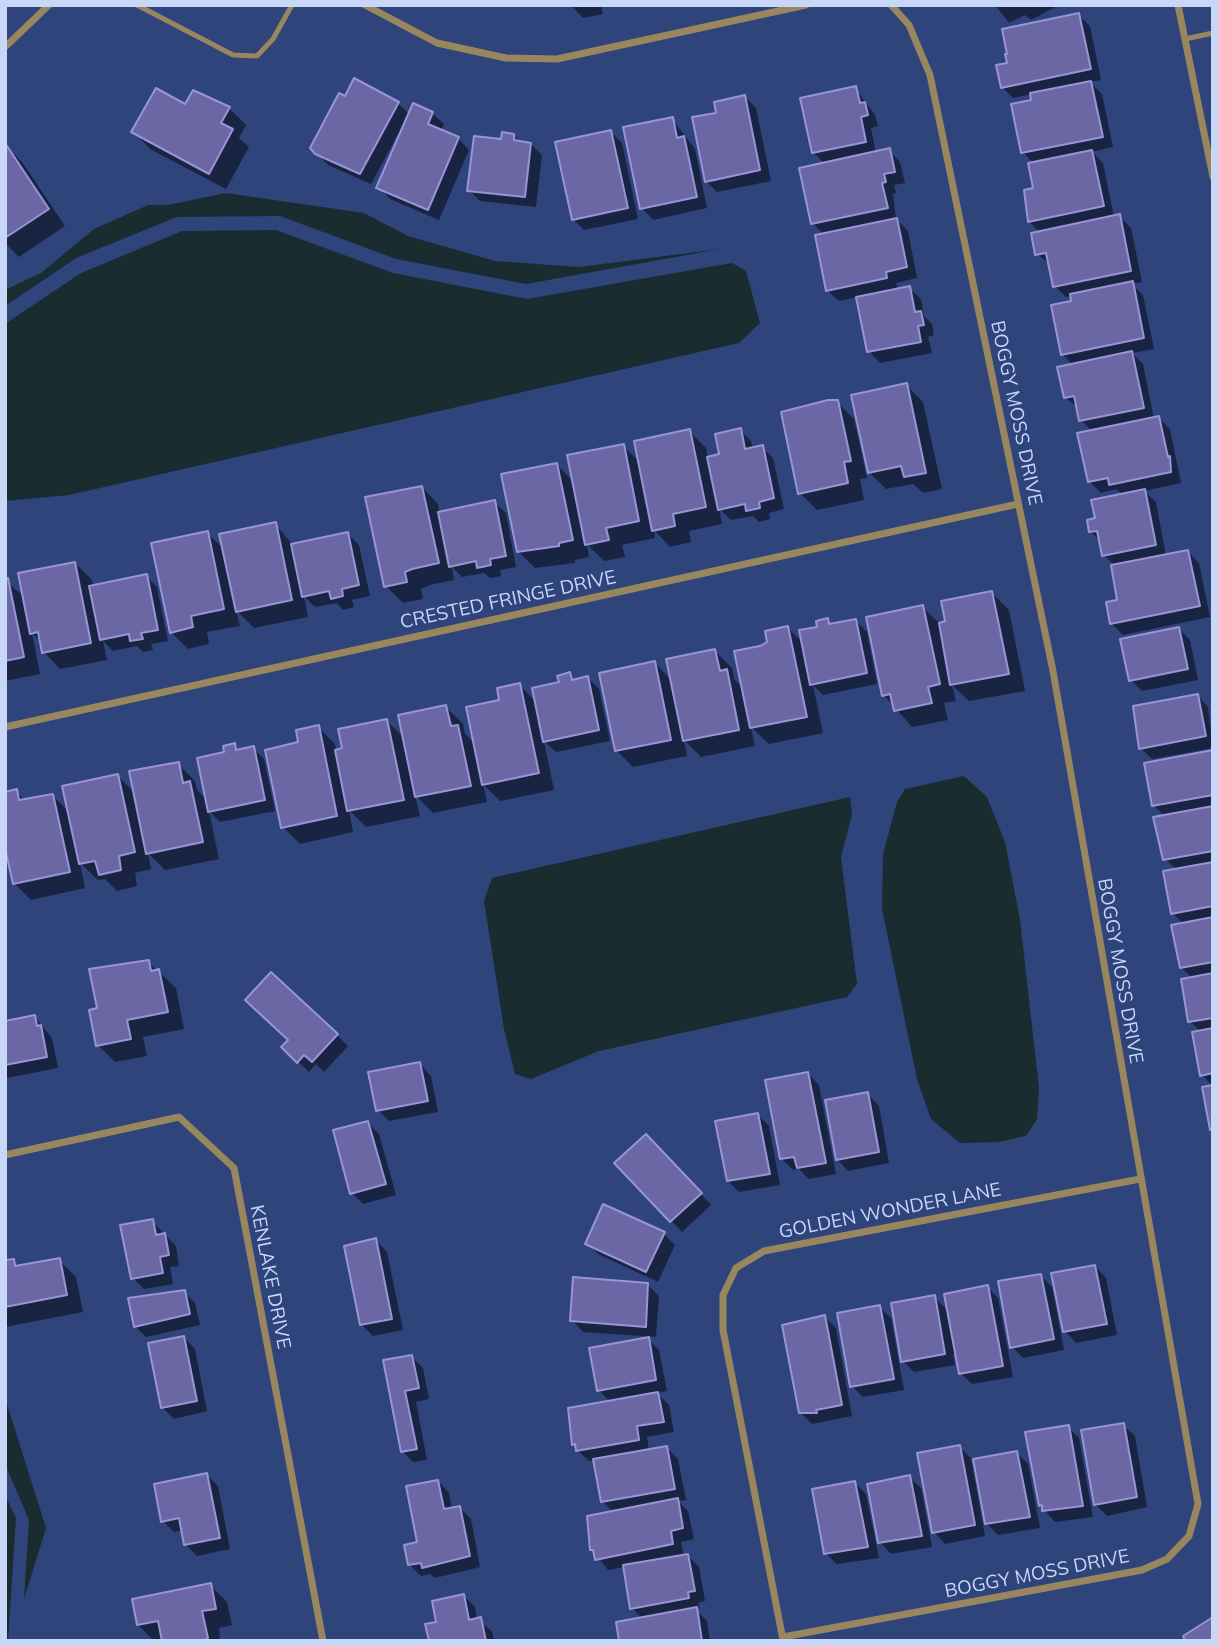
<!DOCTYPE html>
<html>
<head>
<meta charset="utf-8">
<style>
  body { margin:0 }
  #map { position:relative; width:1218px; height:1646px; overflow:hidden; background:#2e447b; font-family:Mulish,sans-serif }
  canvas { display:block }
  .frame { position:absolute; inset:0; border:7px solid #c8d6f7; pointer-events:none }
</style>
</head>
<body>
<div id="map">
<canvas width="1218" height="1646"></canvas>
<div class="frame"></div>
</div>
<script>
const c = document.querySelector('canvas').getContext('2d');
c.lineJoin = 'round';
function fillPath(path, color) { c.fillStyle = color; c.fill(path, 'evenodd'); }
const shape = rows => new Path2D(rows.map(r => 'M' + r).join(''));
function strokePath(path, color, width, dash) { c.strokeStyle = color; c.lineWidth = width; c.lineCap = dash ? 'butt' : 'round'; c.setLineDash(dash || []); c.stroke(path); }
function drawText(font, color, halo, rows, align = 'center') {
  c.font = font + ' Mulish,sans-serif'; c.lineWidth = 5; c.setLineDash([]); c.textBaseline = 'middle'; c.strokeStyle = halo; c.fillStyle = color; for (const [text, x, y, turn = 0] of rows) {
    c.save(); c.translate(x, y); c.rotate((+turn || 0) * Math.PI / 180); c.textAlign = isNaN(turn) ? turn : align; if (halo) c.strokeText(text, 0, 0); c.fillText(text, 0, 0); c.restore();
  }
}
fillPath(shape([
  [226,193,364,213,408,236,495,261,579,267,720,249,526,284,396,259,280,216,177,217,76,258,5,306,5,290,41,273,94,229,148,205,168,205],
  [276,230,393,273,527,299,732,263,746,271,760,323,739,343,69,495,5,501,5,324,81,273,182,231],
  [964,776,987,797,1005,842,1020,920,1039,1088,1037,1119,1026,1136,998,1142,960,1143,931,1119,917,1079,882,909,883,854,897,802,905,789],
  [850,797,852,815,841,857,857,984,847,997,599,1051,531,1079,515,1074,504,1029,484,901,492,878],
  [5,1398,46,1528,24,1599,29,1520,5,1464],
  [5,1495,16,1518,8,1641,5,1641]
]), '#192d30');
fillPath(shape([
  [571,5,601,5,603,14,583,18],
  [995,5,1059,5,1031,20,1025,15,1009,23],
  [1078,15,1090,26,1101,80,1090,82,1102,94,1113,147,1092,152,1103,163,1114,217,1119,216,1131,228,1142,282,1132,284,1143,295,1154,349,1132,353,1143,364,1154,419,1159,418,1170,429,1181,483,1144,491,1156,502,1166,556,1188,552,1199,563,1210,617,1123,635,1111,623,1119,601,1115,566,1104,555,1101,542,1091,532,1097,520,1123,495,1116,489,1101,493,1090,482,1092,431,1081,420,1078,408,1065,397,1073,365,1062,354,1074,303,1072,296,1066,297,1055,286,1051,265,1037,254,1040,233,1029,221,1035,189,1034,164,1023,152,1032,94,1013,98,1002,87,1009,64],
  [855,88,875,115,878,126,871,128,876,153,889,150,900,162,905,183,894,185,896,193,893,194,896,219,908,231,917,278,896,283,898,290,909,288,921,299,924,316,932,324,934,335,928,337,932,353,880,363,869,351,858,297,839,301,827,290,824,235,813,223,825,164,814,153],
  [745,97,756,108,771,181,717,192,706,181,718,114],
  [345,99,398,103,410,115,432,113,444,124,441,131,458,138,469,150,439,220,390,199,379,187,401,135,398,134,371,184,328,165,312,148],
  [186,106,229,108,246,125,239,138,249,147,226,189,150,149,134,132],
  [672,119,695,149,707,208,653,220,642,208],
  [611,132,622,143,638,219,584,230,573,219],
  [513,135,521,143,531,144,542,155,536,207,480,201,469,190,502,141],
  [5,145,22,162,65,226,19,257,5,243],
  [906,385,923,402,942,489,923,493,913,484,886,489,869,472],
  [837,402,854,419,867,478,860,479,864,500,817,510,800,493],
  [740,430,751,441,753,449,762,447,773,458,784,509,769,513,770,519,759,522,753,516,731,520,719,508,722,524,689,531,691,542,670,547,654,530,655,538,622,545,625,557,604,561,587,544,589,557,575,560,575,563,535,568,518,551,557,465,574,482,569,456,623,446,640,462,689,431,706,448,708,458,722,455],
  [422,487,438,504,440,513,494,502,506,513,516,567,500,570,501,576,490,578,484,573,462,577,452,567,454,580,430,585,421,589,423,599,403,603,386,586],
  [275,524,293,545,348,534,359,545,370,596,352,600,354,607,343,610,337,603,315,607,304,596,308,617,254,628,236,610,240,626,207,632,209,644,188,649,171,632,207,533,225,550],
  [75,563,92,580,93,587,146,576,157,587,168,641,151,644,153,650,143,652,137,646,113,651,103,641,107,660,60,669,44,652,42,643,32,633,40,674,5,681,5,581,25,597],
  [992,593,1009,610,1025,691,969,701,952,685,956,701,944,703,948,720,912,727,884,695,922,607,940,624],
  [827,620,832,625,856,621,867,632,877,684,823,695,813,685,823,733,769,744,751,727,755,746,701,757,684,740,687,756,633,767,616,750,655,663,672,681,715,651,732,668,734,679,744,689,761,647,788,628,804,644],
  [1179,629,1190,640,1198,680,1142,691,1131,680],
  [569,674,576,681,588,678,599,689,610,741,556,752,544,741,554,790,500,801,483,784,487,802,433,813,415,795,420,816,366,827,349,810,353,832,300,844,283,827,300,744,318,727,335,744,336,751,344,750,387,721,404,738,446,707,463,724,465,734,475,744,502,702,519,685,536,702],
  [1197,695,1208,707,1213,748,1152,759,1141,748],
  [234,745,240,751,253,748,264,759,275,811,220,822,209,811,219,859,165,870,148,853,151,869,135,873,137,886,117,891,105,879,98,880,80,863,85,888,31,900,14,883,16,791,25,801,53,796,70,813,118,776,136,794,178,764,195,781,197,790,207,800,226,754],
  [1213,752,1213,1086,1202,1075,1201,1032,1190,1021,1193,979,1181,967,1184,924,1172,913,1177,870,1165,859,1165,817,1154,805],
  [148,962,176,988,184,1029,143,1037,147,1056,115,1062,98,1045,99,1010],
  [35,1017,52,1038,58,1068,7,1078,5,1023],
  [337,1035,348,1046,324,1072,316,1064,309,1072,283,1047],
  [420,1064,431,1076,438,1112,389,1121,378,1110],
  [808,1074,819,1085,836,1174,809,1179,799,1169,793,1170,782,1159],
  [868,1094,879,1106,889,1163,848,1171,837,1159],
  [758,1115,769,1126,780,1185,739,1192,728,1181],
  [368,1123,379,1134,396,1195,363,1204,352,1193],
  [657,1147,711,1205,682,1232,617,1163],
  [152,1221,176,1246,179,1266,170,1267,173,1284,144,1289,133,1278],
  [664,1234,675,1245,658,1282,598,1254,587,1243],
  [376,1240,387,1252,403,1330,373,1336,361,1324],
  [5,1257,20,1267,59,1260,76,1277,83,1312,5,1327],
  [1095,1266,1106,1278,1117,1335,1076,1343,1065,1331],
  [1041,1276,1052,1287,1064,1350,1023,1358,1012,1347],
  [648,1285,659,1296,656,1337,583,1332,572,1320],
  [987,1287,998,1298,1013,1377,972,1384,960,1373,957,1353,953,1354,955,1365,914,1372,903,1361,934,1297,949,1312],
  [184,1292,195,1303,200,1325,146,1337,135,1326],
  [879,1307,891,1318,904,1390,863,1397,852,1386],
  [824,1316,836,1328,852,1416,812,1424,800,1412],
  [184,1338,195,1349,207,1411,174,1419,162,1407],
  [648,1339,659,1350,667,1391,657,1393,669,1405,674,1432,647,1437,649,1451,667,1448,678,1459,686,1500,678,1501,688,1511,694,1539,681,1542,684,1556,688,1556,699,1567,705,1601,698,1603,700,1609,696,1610,707,1621,710,1641,621,1641,643,1619,632,1608,625,1567,608,1570,592,1550,613,1512,602,1501,595,1460,589,1461,577,1450,610,1402,599,1390],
  [412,1357,423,1368,429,1399,416,1402,427,1460,413,1462,402,1451,385,1362],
  [1123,1425,1135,1436,1147,1507,1107,1516,1096,1505],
  [1068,1427,1079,1438,1093,1517,1055,1522,1040,1505],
  [959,1447,971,1458,985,1536,945,1544,934,1532],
  [1017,1453,1028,1464,1040,1528,998,1535,987,1524],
  [207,1475,218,1486,230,1549,197,1556,185,1544,183,1530,174,1532,163,1521],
  [909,1477,921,1488,932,1547,891,1554,880,1542],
  [438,1481,449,1493,452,1509,460,1508,471,1519,480,1567,435,1578,430,1574,421,1576,409,1564,419,1544],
  [855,1483,866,1494,879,1558,837,1564,825,1553],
  [210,1585,227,1602,232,1625,219,1628,220,1641,154,1641,138,1625],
  [464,1596,475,1607,477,1620,492,1631,494,1641,430,1641,438,1623]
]), '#0007');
const building = shape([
  [1079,13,1091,69,1001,88,996,65,1007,63,1005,54,1007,54,1002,29,1079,13],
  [354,78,399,102,360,174,315,154,310,148,339,93,345,96,354,78],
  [1091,81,1103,137,1021,153,1011,104,1031,100,1030,93,1091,81],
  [856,86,860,103,865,102,868,115,861,117,866,142,812,153,800,98,856,86],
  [156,88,185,104,193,90,230,107,221,123,233,129,209,174,131,132,156,88],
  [745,95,760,170,705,182,692,117,716,113,714,102,745,95],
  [413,103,433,112,428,124,459,137,428,210,376,188,413,103],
  [673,117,677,138,684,136,697,197,640,209,623,127,673,117],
  [611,130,628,208,572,220,555,142,611,130],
  [502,132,514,134,514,140,531,143,525,197,467,191,474,136,501,139,502,132],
  [5,143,49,209,5,238,5,143],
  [890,148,895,172,884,174,886,182,882,183,888,208,811,224,799,168,890,148],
  [1092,150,1104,206,1028,222,1024,190,1033,188,1028,163,1092,150],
  [1120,214,1131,271,1053,287,1046,253,1035,255,1031,233,1120,214],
  [897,218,907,267,886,272,887,278,826,291,815,235,897,218],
  [1133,281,1144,338,1061,355,1051,305,1071,301,1070,294,1133,281],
  [910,286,915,312,921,311,924,325,918,326,921,342,867,352,856,297,910,286],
  [1132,351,1144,408,1079,421,1074,396,1064,398,1057,367,1132,351],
  [907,383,926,473,904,477,901,466,868,473,851,395,907,383],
  [828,400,838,400,851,461,844,462,848,483,798,494,781,412,828,400],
  [1159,416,1168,457,1170,456,1171,472,1109,485,1108,478,1088,482,1077,433,1159,416],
  [741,428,745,449,763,445,774,498,759,502,760,508,746,511,745,504,718,510,707,457,719,454,715,434,741,428],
  [690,429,706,507,673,514,675,526,652,531,634,441,690,429],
  [624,444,639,521,606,528,609,540,585,545,567,455,624,444],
  [557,463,573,540,559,543,559,546,517,552,501,474,557,463],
  [422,486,439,563,412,569,405,572,407,582,384,587,365,497,422,486],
  [1145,489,1156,545,1102,556,1097,531,1089,532,1087,520,1095,518,1091,500,1145,489],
  [495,500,506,556,490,559,491,565,477,568,476,561,449,567,438,512,495,500],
  [276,522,292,600,236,612,219,534,276,522],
  [208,531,224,609,191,616,193,627,170,633,151,543,208,531],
  [348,532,359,585,342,589,343,596,331,599,329,591,302,597,291,544,348,532],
  [1188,550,1200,606,1110,624,1106,602,1117,600,1111,565,1188,550],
  [75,562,91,643,42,653,38,632,30,634,18,573,75,562],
  [147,574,158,630,141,633,143,639,130,641,129,634,100,640,89,586,147,574],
  [8,578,24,657,5,661,5,579,8,578],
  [992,591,1009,674,950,685,939,623,945,621,941,601,992,591],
  [923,605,940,684,928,687,932,703,894,711,890,694,882,696,866,617,923,605],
  [828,618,829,624,856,619,867,673,810,685,799,630,817,627,816,621,828,618],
  [788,626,807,717,750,728,734,651,760,646,767,642,765,631,788,626],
  [1179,627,1188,669,1129,681,1120,639,1179,627],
  [715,649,720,671,727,669,739,730,683,741,666,659,715,649],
  [655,661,671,740,615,751,599,673,655,661],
  [570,672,572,680,588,676,599,730,543,742,532,688,559,682,557,676,570,672],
  [520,683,539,773,482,785,466,707,499,700,497,688,520,683],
  [1198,694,1206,736,1139,749,1133,706,1198,694],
  [446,705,451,726,458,725,471,786,415,797,398,715,446,705],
  [387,719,404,800,347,811,335,750,342,748,338,729,387,719],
  [319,725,337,816,281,828,265,750,298,742,296,730,319,725],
  [235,743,236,750,254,746,265,800,208,812,197,758,224,752,223,746,235,743],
  [1213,750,1213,795,1152,806,1144,763,1213,750],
  [179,762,183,783,190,781,203,842,146,854,129,771,179,762],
  [118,774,135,852,119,856,121,870,99,875,95,861,79,864,62,786,118,774],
  [17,789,19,800,53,794,70,872,13,884,5,848,5,792,17,789],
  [1213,806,1213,851,1163,860,1153,817,1213,806],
  [1213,862,1213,906,1171,914,1163,871,1213,862],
  [1213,917,1213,962,1180,968,1171,925,1213,917],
  [149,960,151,971,159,969,168,1012,127,1020,131,1039,96,1046,89,1010,97,1008,89,969,149,960],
  [271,972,338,1034,312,1062,304,1055,297,1063,281,1047,288,1040,245,1000,271,972],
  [1213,973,1213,1018,1188,1022,1181,979,1213,973],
  [35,1015,37,1026,41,1025,47,1057,5,1065,5,1021,35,1015],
  [1213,1028,1213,1073,1200,1076,1192,1032,1213,1028],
  [420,1062,428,1101,376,1111,368,1072,420,1062],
  [808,1072,826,1163,797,1168,794,1157,780,1159,765,1080,808,1072],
  [1213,1085,1213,1129,1210,1130,1202,1087,1213,1085],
  [868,1092,879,1152,836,1160,825,1100,868,1092],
  [758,1113,770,1174,727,1181,715,1121,758,1113],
  [368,1121,386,1184,350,1194,333,1130,368,1121],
  [646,1134,702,1193,670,1222,614,1163,646,1134],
  [603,1204,665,1232,646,1272,585,1244,603,1204],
  [153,1219,156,1235,165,1233,169,1255,160,1257,163,1273,131,1279,120,1225,153,1219],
  [376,1238,392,1319,360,1325,344,1246,376,1238],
  [60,1258,67,1295,5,1307,5,1260,14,1259,15,1266,60,1258],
  [1095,1265,1107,1324,1063,1332,1051,1273,1095,1265],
  [1041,1274,1054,1339,1010,1348,998,1281,1041,1274],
  [573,1277,648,1283,646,1327,570,1321,573,1277],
  [988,1285,1003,1366,959,1374,944,1294,988,1285],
  [185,1290,190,1314,134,1327,128,1298,185,1290],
  [935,1295,945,1354,901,1362,891,1303,935,1295],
  [880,1305,894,1379,850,1387,837,1313,880,1305],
  [825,1315,842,1405,816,1410,817,1413,799,1413,782,1325,825,1315],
  [184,1336,197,1401,161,1408,148,1343,184,1336],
  [649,1337,656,1380,597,1391,589,1348,649,1337],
  [412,1355,419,1388,405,1391,417,1449,401,1452,383,1360,412,1355],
  [658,1392,664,1422,637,1426,639,1440,576,1451,575,1444,572,1445,568,1408,658,1392],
  [1124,1423,1137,1497,1094,1505,1081,1430,1124,1423],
  [1069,1425,1083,1506,1042,1511,1042,1505,1039,1506,1025,1432,1069,1425],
  [960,1445,975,1525,932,1533,917,1453,960,1445],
  [667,1446,675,1489,601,1502,593,1459,667,1446],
  [1017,1451,1030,1517,985,1524,973,1459,1017,1451],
  [207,1473,220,1538,184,1545,179,1518,161,1522,154,1484,207,1473],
  [910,1475,922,1536,878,1543,867,1484,910,1475],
  [438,1480,444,1509,460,1506,470,1556,422,1568,421,1563,408,1565,404,1545,417,1542,406,1486,438,1480],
  [855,1481,868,1547,824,1554,812,1489,855,1481],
  [678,1498,683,1528,671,1531,673,1544,595,1560,593,1550,590,1550,587,1516,678,1498],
  [688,1554,695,1591,688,1592,689,1598,630,1609,623,1565,688,1554],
  [211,1583,216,1609,202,1611,208,1638,204,1641,162,1641,158,1621,137,1625,132,1599,211,1583],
  [464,1594,469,1620,481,1617,486,1641,429,1641,425,1624,436,1622,432,1601,464,1594],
  [697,1607,702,1641,619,1641,616,1622,697,1607],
  [1213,1617,1213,1641,1185,1641,1183,1636,1213,1617]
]);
fillPath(building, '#6b66a4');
strokePath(building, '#9894d6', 2);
strokePath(shape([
  [137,5,233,55,257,56,273,39,292,5],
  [1185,39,1213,33]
]), '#98865e', 5);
strokePath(shape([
  [365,5,437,43,506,58,557,59,806,5],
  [1178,5,1213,177],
  [5,47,49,5],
  [5,727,1018,504],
  [5,1155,179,1117,234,1168,323,1641],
  [783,1637,1142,1570,1167,1559,1189,1536,1198,1504,1053,671,930,75,909,25,891,5],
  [783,1640,723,1330,723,1295,736,1268,764,1251,1140,1179]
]), '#98865e', 7);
drawText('19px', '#c8d6f7', '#2e447b', [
  ["BOGGY MOSS DRIVE",1016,413,78],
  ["CRESTED FRINGE DRIVE",508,600,-12],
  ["BOGGY MOSS DRIVE",1120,971,80],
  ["GOLDEN WONDER LANE",890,1211,-11],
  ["KENLAKE DRIVE",270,1277,79],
  ["BOGGY MOSS DRIVE",1037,1574,-11]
]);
</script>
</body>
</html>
